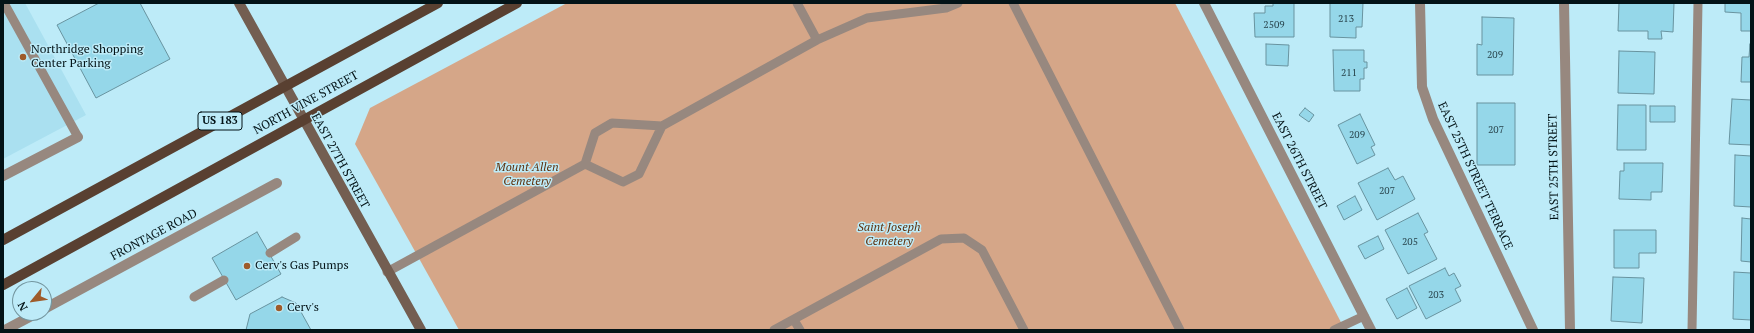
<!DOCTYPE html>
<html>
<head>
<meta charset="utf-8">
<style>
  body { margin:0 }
  #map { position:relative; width:1754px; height:333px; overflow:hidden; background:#bdebf8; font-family:"PT Serif",serif }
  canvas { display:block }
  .frame { position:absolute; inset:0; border:4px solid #031317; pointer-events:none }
  .north { position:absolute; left:12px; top:281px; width:40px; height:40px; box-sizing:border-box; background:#bdebf8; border:1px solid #73959e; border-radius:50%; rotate:241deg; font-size:11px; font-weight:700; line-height:16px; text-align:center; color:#031317 }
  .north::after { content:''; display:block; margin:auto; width:14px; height:18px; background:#9e5b2a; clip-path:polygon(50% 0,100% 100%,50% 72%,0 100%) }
</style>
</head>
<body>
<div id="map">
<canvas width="1754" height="333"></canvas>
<div class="frame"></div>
<div class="north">N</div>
</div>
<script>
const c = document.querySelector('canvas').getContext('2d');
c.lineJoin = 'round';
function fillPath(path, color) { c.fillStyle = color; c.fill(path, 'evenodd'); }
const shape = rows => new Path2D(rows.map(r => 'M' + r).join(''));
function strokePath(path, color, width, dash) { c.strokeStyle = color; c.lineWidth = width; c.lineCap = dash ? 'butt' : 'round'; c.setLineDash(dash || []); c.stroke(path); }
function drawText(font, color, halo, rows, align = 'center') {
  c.font = font + ' "PT Serif",serif'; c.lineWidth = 3; c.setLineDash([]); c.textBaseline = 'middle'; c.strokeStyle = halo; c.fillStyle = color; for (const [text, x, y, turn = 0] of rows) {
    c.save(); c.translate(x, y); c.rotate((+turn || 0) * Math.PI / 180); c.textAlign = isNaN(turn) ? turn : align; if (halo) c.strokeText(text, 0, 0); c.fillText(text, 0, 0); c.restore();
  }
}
fillPath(shape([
  [3,3,25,3,86,115,3,159]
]), '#aae0f0');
fillPath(shape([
  [567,3,1175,3,1345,330,459,330,355,144,370,108]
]), '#d5a688');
const building = shape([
  [99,3,140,3,170,59,96,98,57,25,99,3],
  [1273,3,1294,3,1294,37,1255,37,1254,13,1265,13,1265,6,1273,6,1273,3],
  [1330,3,1363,3,1362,27,1356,27,1356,38,1330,37,1330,3],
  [1619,3,1674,3,1673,32,1661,31,1662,39,1648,39,1648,31,1618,31,1619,3],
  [1725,3,1751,3,1751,31,1741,31,1741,13,1725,12,1725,3],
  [1482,17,1514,18,1513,75,1477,75,1477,44,1482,45,1482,17],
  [1266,44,1289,45,1288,66,1266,65,1266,44],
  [1750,44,1751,82,1741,82,1742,57,1749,57,1750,44],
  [1333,50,1364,50,1364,62,1367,62,1367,68,1364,68,1364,79,1360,79,1360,91,1334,91,1333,50],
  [1619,51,1655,52,1654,94,1618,93,1619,51],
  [1732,99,1751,100,1751,145,1729,144,1732,99],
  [1477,103,1515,103,1515,165,1477,165,1477,103],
  [1618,105,1646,105,1646,150,1617,150,1618,105],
  [1650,106,1675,106,1675,122,1650,122,1650,106],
  [1305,108,1314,115,1309,122,1299,115,1305,108],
  [1360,114,1375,145,1371,147,1375,155,1357,164,1338,125,1360,114],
  [1735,155,1751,156,1751,207,1734,206,1735,155],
  [1624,163,1663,163,1662,192,1651,192,1651,200,1619,199,1620,171,1624,171,1624,163],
  [1388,168,1395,180,1403,176,1415,199,1377,220,1358,183,1388,168],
  [1355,196,1362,210,1344,220,1337,206,1355,196],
  [1418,213,1428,232,1424,234,1437,259,1408,274,1385,230,1418,213],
  [1742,218,1751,219,1751,262,1741,261,1742,218],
  [1614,230,1656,230,1656,253,1639,253,1639,268,1614,268,1614,230],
  [257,232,281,274,236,300,212,258,257,232],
  [1378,236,1384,249,1365,259,1358,246,1378,236],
  [1445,268,1449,276,1454,273,1461,286,1455,289,1461,301,1426,319,1409,286,1445,268],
  [1734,272,1751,273,1751,320,1733,319,1734,272],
  [1613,277,1644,278,1642,323,1611,321,1613,277],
  [1407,288,1417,308,1397,319,1386,299,1407,288],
  [282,297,296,303,311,330,246,330,250,314,282,297]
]);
fillPath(building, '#95d7e9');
strokePath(building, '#68939f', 1);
strokePath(shape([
  [4,3,78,137],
  [797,3,817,40],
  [1013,3,1180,330],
  [585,164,623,182,639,174,662,126],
  [270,253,296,237],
  [387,272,585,164,595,133,612,123,662,126,817,40,867,18,946,8,958,3],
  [194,297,224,280],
  [794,320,800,330],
  [774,330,941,239,964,238,982,250,1024,330],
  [1334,330,1364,316],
  [1692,330,1698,3]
]), '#97887f', 9);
strokePath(shape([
  [1204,3,1371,330],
  [1420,3,1422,87,1433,119,1533,330],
  [1564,3,1570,330],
  [3,176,78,137],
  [44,309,277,183],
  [5,330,37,313]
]), '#97887f', 10);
strokePath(shape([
  [239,3,421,330]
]), '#735e51', 10);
strokePath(shape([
  [3,240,438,3],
  [3,285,517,3]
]), '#594031', 10);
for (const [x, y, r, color] of [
  [23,57,4,"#9e5b2a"],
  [247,266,4,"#9e5b2a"],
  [279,308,4,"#9e5b2a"]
]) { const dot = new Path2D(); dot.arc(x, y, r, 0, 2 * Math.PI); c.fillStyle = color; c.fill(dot); strokePath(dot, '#bdebf8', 1.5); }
drawText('10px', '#28444c', null, [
  ["213",1346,19],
  ["2509",1274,25],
  ["209",1495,55],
  ["211",1349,73],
  ["207",1496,130],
  ["209",1357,135],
  ["207",1387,191],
  ["205",1410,242],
  ["203",1436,295]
]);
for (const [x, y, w] of [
  [220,121,44]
]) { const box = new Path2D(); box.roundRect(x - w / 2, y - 9, w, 18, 3); c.fillStyle = '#bdebf8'; c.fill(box); strokePath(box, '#031317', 1); }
drawText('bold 11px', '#031317', null, [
  ["US 183",220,121]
]);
drawText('12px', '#031317', '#bdebf8', [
  ["Northridge Shopping",31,50],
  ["Center Parking",31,64],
  ["Cerv's Gas Pumps",255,266],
  ["Cerv's",287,308]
], 'left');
drawText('12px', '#031317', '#bdebf8', [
  ["NORTH VINE STREET",306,103,-29],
  ["EAST 27TH STREET",340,161,61],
  ["EAST 26TH STREET",1299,161,63],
  ["EAST 25TH STREET",1554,167,-91],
  ["EAST 25TH STREET TERRACE",1475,176,65],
  ["FRONTAGE ROAD",154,235,-28]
]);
drawText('italic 12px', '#5e310d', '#bdebf8', [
  ["Mount Allen",527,168],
  ["Cemetery",527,182],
  ["Saint Joseph",889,228],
  ["Cemetery",889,242]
]);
</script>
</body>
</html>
